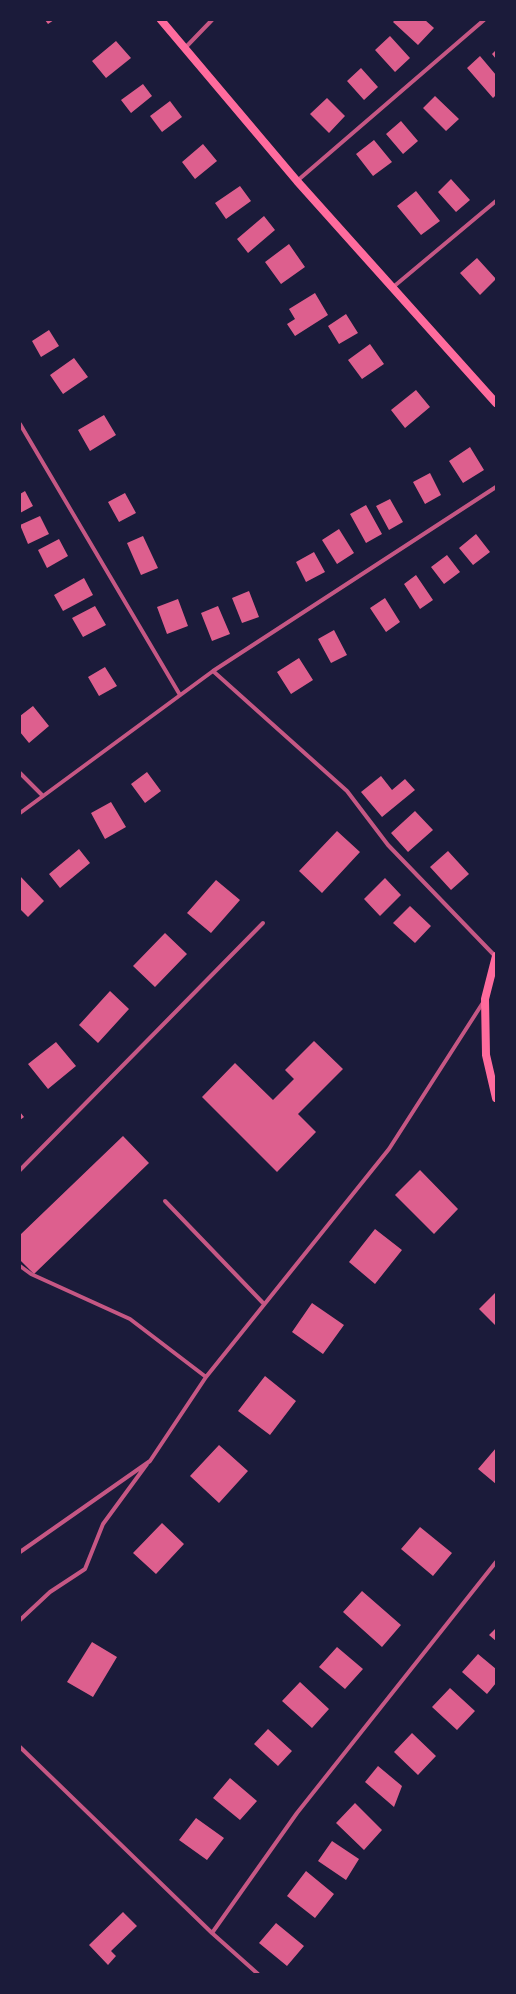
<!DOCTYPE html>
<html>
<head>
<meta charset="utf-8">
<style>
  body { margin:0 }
  #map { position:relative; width:516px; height:1994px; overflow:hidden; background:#1b1b3a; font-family:Barlow,sans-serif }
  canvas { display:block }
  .frame { position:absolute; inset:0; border:21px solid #1b1b3a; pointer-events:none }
</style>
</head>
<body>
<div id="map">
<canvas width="516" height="1994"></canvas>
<div class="frame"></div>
</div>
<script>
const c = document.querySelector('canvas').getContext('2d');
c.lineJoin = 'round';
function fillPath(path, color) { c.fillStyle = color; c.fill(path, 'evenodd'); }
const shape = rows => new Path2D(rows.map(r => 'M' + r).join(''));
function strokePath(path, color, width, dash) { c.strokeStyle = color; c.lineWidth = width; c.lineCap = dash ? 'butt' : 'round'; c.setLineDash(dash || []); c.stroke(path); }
fillPath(shape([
  [45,20,54,20,48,24],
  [395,20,425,20,434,28,418,45,393,22],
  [390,36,410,58,395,72,375,50],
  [116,41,131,58,106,78,92,61],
  [496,50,496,59,492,54],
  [480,56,496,75,496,95,493,98,467,68],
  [361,68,378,87,364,100,347,81],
  [143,84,152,96,131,113,121,100],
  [435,96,459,119,446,131,423,108],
  [327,98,345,116,329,133,310,114],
  [170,101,182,117,162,132,150,116],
  [401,121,418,141,403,154,386,134],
  [374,140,392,162,373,176,356,154],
  [203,144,217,161,195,179,182,162],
  [451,179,470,200,456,212,438,192],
  [240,186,251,201,226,219,215,203],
  [416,191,440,221,421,235,397,206],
  [264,216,275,230,248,253,237,239],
  [289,244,305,267,281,284,265,262],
  [477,258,496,279,480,295,460,273],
  [315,293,328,315,295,336,287,324,295,319,289,309],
  [346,314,358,333,339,344,328,326],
  [49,330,59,346,41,357,32,341],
  [370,344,384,364,362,379,348,360],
  [74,358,88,377,63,394,50,375],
  [416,390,430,407,405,428,391,410],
  [104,415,116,435,90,451,78,430],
  [470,447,484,470,463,483,449,461],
  [430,473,441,495,425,504,413,482],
  [25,491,33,506,20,513,20,494],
  [125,493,136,513,119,522,108,502],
  [390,499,403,522,389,530,376,506],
  [366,505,382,534,366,543,350,514],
  [40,516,49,534,28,544,20,525],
  [339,529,354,553,337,564,322,540],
  [476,534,490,552,473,565,459,548],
  [143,536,158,568,141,575,127,543],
  [59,539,68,556,47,568,38,550],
  [314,552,325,572,306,582,296,562],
  [447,555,460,572,444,584,431,567],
  [416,575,433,600,420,609,404,584],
  [84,578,93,595,63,611,54,595],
  [249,591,259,617,242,623,232,598],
  [385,598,400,622,386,632,370,608],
  [178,599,188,626,167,634,157,607],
  [95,606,106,625,83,637,72,618],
  [218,606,230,634,212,641,201,613],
  [334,630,347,655,331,663,318,639],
  [299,658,313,680,291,694,277,672],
  [105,667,117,686,99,696,88,677],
  [33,706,49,726,29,743,20,732,20,716],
  [147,772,161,791,145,803,131,784],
  [381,776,392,790,405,779,415,790,382,817,361,792],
  [111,802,126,827,105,839,91,813],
  [415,811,433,830,408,852,391,833],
  [337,831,360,852,322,893,299,871],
  [79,849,90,863,60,888,49,874],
  [448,851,469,874,451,890,430,867],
  [20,876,44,901,28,917,20,909],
  [385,878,401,895,380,916,364,899],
  [216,880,240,900,211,933,187,913],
  [410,906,431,926,415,943,393,923],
  [165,933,187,954,155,987,133,966],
  [110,991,129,1009,98,1043,79,1025],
  [314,1041,343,1069,298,1114,316,1132,277,1172,202,1097,235,1063,273,1100,294,1079,285,1070],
  [56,1042,76,1066,48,1089,28,1064],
  [20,1112,24,1117,20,1120],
  [123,1136,149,1163,34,1274,20,1260,20,1235],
  [420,1170,458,1209,434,1234,395,1195],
  [375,1229,402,1250,375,1284,349,1262],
  [496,1292,496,1326,479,1309],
  [312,1303,344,1325,323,1354,292,1332],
  [265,1376,296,1401,270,1435,238,1411],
  [219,1445,248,1471,219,1503,190,1476],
  [496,1448,496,1484,478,1469],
  [162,1523,184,1544,156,1574,133,1553],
  [420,1527,452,1553,433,1576,401,1549],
  [362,1591,401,1625,382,1647,343,1612],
  [496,1628,496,1641,489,1635],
  [92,1642,117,1657,93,1697,67,1682],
  [337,1647,363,1669,345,1689,319,1667],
  [478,1654,496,1669,496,1683,487,1694,462,1672],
  [300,1682,329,1709,312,1728,282,1701],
  [450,1688,475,1711,457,1730,432,1707],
  [268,1729,292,1751,278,1766,254,1744],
  [412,1733,436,1756,418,1775,394,1752],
  [378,1766,402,1786,394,1807,365,1782],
  [230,1778,257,1801,240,1820,213,1798],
  [355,1803,382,1830,364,1850,336,1823],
  [196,1818,224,1838,207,1860,179,1840],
  [332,1841,359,1859,346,1880,318,1861],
  [306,1871,334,1894,315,1918,287,1896],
  [123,1912,137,1926,111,1951,116,1956,108,1965,89,1945],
  [276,1923,304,1946,287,1966,259,1943]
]), '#dd5f8e');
strokePath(shape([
  [185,48,212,20],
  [297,181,484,20],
  [392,288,496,201],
  [20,424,180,695],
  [213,671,347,791,388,845,495,956],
  [20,773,43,796],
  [20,813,213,671,496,487],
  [20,1170,263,923],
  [165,1201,264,1304],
  [20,1266,31,1274,130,1319,206,1377],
  [20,1552,150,1461,206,1377,389,1149,484,1001],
  [20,1620,50,1592,85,1569,103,1524,147,1464],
  [20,1747,212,1933,258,1974],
  [212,1933,297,1813,496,1562]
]), '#c65784', 4);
strokePath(shape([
  [161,20,297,181,496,403],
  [496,956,485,999,486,1055,496,1098]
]), '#ff6b9d', 8);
</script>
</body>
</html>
